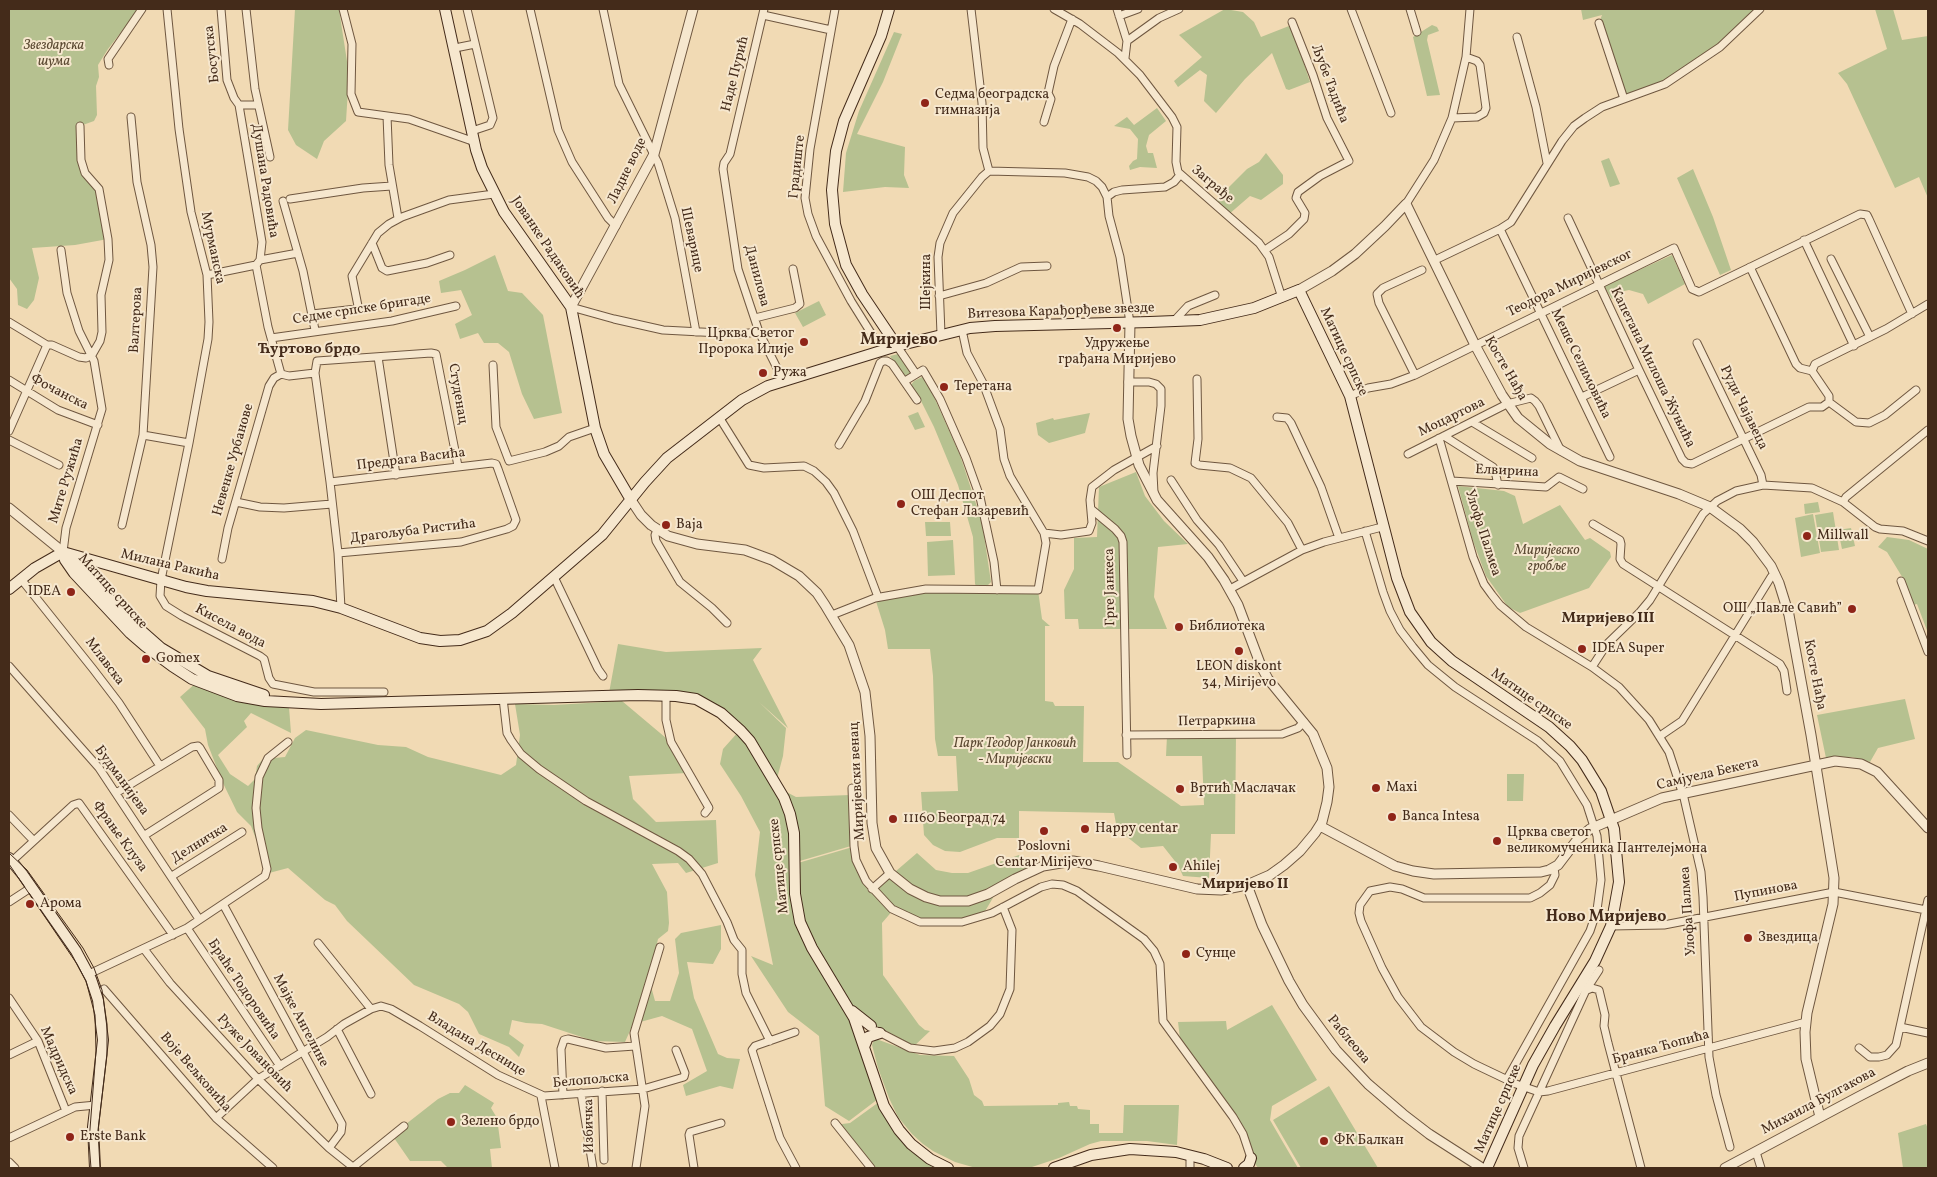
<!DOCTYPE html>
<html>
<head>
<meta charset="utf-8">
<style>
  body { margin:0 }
  #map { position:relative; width:1937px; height:1177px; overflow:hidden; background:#f1dab4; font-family:Vollkorn,serif }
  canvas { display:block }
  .frame { position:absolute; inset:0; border:10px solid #442b1a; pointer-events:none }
</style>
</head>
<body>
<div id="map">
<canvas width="1937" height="1177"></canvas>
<div class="frame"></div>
</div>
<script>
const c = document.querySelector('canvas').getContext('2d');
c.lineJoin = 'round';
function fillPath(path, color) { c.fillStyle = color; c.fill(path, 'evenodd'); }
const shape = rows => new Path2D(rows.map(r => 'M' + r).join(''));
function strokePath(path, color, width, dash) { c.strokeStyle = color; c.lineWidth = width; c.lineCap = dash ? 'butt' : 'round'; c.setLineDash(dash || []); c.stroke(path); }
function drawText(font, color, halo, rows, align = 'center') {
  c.font = font + ' Vollkorn,serif'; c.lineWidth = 4; c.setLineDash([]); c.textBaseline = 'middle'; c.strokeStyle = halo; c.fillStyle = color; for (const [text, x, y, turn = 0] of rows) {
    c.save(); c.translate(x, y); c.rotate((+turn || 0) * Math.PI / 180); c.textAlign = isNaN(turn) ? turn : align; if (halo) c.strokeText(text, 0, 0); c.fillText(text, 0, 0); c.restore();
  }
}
fillPath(shape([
  [9,9,139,9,108,49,98,65,99,77,96,86,97,115,94,121,80,126,81,160,98,187,108,239,75,245,32,248,39,278,34,300,27,309,18,305,17,289,9,278],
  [295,9,339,9,342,29,349,74,346,121,324,141,317,159,296,145,288,130],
  [1225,9,1243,12,1254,22,1261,37,1289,26,1297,42,1310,82,1289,90,1286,89,1272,53,1245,79,1216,113,1204,101,1207,75,1200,70,1178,87,1174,81,1202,57,1179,35],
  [1581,9,1759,9,1733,36,1665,84,1624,99,1599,23,1602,15,1583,20],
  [1875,9,1893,9,1902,40,1928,36,1928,198,1919,177,1895,188,1847,84,1838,73,1887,49],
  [1432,25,1437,27,1439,31,1428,35,1427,40,1440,95,1427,96,1413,37],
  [894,32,902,34,883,82,857,134,905,147,904,175,909,188,885,187,843,192,846,153,859,111],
  [1157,108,1166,121,1149,135,1146,146,1148,153,1153,153,1157,168,1140,167,1130,170,1129,166,1133,161,1137,159,1138,139,1130,129,1114,126,1127,117,1134,125],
  [1266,153,1283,175,1283,184,1261,200,1250,196,1228,215,1213,203,1247,169,1259,162],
  [1609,158,1620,184,1610,187,1601,161],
  [1693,169,1713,217,1731,270,1720,275,1677,178],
  [495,255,508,291,522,293,543,315,562,413,534,419,522,394,509,352,498,343,484,343,478,333,460,339,455,324,472,315,461,290,441,293,439,281,465,270],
  [1672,255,1685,284,1648,304,1643,294,1629,290,1624,291,1612,299,1604,286],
  [819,301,826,315,803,327,795,313],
  [898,354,910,370,910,374,906,376,903,375,890,356],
  [922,377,926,379,960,455,982,522,991,582,986,587,977,587,975,584,973,537,958,485,934,427,920,399,911,385,914,381],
  [918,412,925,427,915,430,908,416],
  [1090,413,1085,433,1049,443,1038,435,1036,423,1053,418,1054,420],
  [1136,472,1145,496,1164,521,1188,544,1158,547,1154,597,1167,629,1079,629,1078,619,1065,619,1064,590,1074,569,1074,538,1097,537,1099,487],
  [1458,486,1504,491,1515,496,1523,524,1560,505,1585,540,1590,538,1610,552,1611,557,1589,588,1520,613,1508,607,1486,576,1473,541],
  [1818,502,1820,512,1805,514,1804,504],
  [1833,512,1839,550,1821,552,1815,515],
  [1813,514,1820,553,1801,557,1795,518],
  [925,522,950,522,951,536,926,536],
  [1851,528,1855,546,1842,549,1838,530],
  [1887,537,1909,540,1928,549,1928,633,1917,604,1913,605,1904,580,1887,552,1878,547],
  [953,540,955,575,928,576,927,542],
  [926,589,1038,590,1042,619,1050,626,1045,626,1045,701,1053,702,1055,706,1084,706,1083,762,1118,762,1181,806,1204,805,1202,756,1166,756,1167,736,1236,735,1235,834,1211,834,1209,878,1183,876,1178,865,1163,846,1141,848,1117,829,1114,813,1019,811,1019,838,997,838,960,852,945,851,933,845,924,835,921,792,958,791,956,756,938,756,935,739,933,676,930,649,888,649,885,630,875,598],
  [618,644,666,652,762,648,753,660,788,728,759,702,786,728,783,756,775,786,796,797,850,795,851,846,793,863,794,904,852,1018,878,1099,849,1121,825,1106,819,1036,788,1012,751,956,773,965,755,875,760,832,741,796,720,764,723,749,739,731,734,718,711,701,699,696,609,693],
  [197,682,289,707,291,733,251,713,244,721,247,727,218,755,230,774,248,786,255,779,257,766,263,759,285,757,295,738,306,730,378,745,406,747,428,757,501,775,516,765,520,735,515,704,554,705,622,701,666,738,687,773,629,776,633,799,656,822,716,820,718,863,686,873,678,863,652,864,667,892,669,923,668,931,658,939,649,979,655,1001,670,1001,679,973,675,939,681,933,721,925,721,949,713,964,687,962,694,998,718,1054,727,1058,740,1059,733,1089,720,1086,686,1096,683,1085,707,1071,692,1029,662,1016,633,1024,625,1042,594,1041,542,1024,526,1023,512,1020,509,1034,524,1045,519,1057,509,1047,479,1034,468,1012,459,1004,414,985,347,921,335,905,325,900,288,868,269,873,251,826,237,812,222,781,208,745,205,729,180,697],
  [1905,699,1915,739,1878,748,1870,762,1852,757,1826,758,1817,715],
  [1507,774,1524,774,1523,801,1507,801],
  [856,846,858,860,868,881,875,889,917,853,936,870,952,873,968,873,1019,855,1036,870,997,891,981,918,923,922,894,909,882,923,883,975,919,1025,925,1030,930,1031,912,1048,882,1033,850,1007,814,948,800,913,798,863],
  [1272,1005,1317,1080,1272,1106,1270,1120,1298,1168,1258,1168,1251,1158,1239,1124,1180,1039,1178,1022,1226,1021,1227,1030],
  [874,1040,879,1040,920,1055,954,1056,969,1079,974,1095,982,1101,984,1106,1058,1105,1058,1103,1069,1102,1070,1106,1077,1106,1078,1109,1090,1110,1090,1124,1099,1124,1099,1133,1123,1133,1124,1105,1179,1105,1177,1145,1147,1141,1101,1141,1090,1144,1059,1158,1029,1168,976,1168,955,1162,933,1151,923,1144,912,1134,898,1117,889,1098,878,1068,872,1045],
  [465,1085,494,1103,491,1108,497,1118,501,1148,490,1149,492,1168,448,1168,441,1161,410,1161,392,1135,438,1099,450,1093,459,1093],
  [1329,1086,1378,1168,1301,1168,1273,1120],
  [879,1102,933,1164,931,1168,868,1168,834,1125,850,1123],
  [1926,1124,1928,1129,1928,1168,1903,1168,1898,1133]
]), '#b6c190');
const minor = shape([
  [167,9,179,129,191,212,207,275,209,322,208,339,189,443,161,580,160,596,166,606,182,616,260,656,264,659,269,678,273,684,314,692,384,692],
  [221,9,227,80,234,98,239,105],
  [246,9,255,89,270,157],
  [343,9,352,44,351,94,358,112,409,119,475,142],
  [467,9,493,118,490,125,472,131],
  [530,9,558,130,572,162,608,218,616,226],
  [603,9,619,84,658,163,675,218,696,332],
  [764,9,730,154,724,163,723,169,738,269,759,332,783,380],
  [835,9,810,149,805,198,808,214,816,236,851,301,876,341],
  [971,9,982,103,983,148,989,171],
  [1054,9,1080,24,1118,53,1140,75,1172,117,1177,127,1176,162,1178,172,1259,243,1269,257,1282,298],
  [1117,9,1127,41,1125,58],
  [1351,9,1391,113],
  [1410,9,1417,32],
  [763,15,831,30],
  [1119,16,1138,9],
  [1599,23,1624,99],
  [1517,37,1536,107,1547,163],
  [1127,41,1159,18,1179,9],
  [455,48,475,44],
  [109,65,108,59,142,9],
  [239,105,262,242,260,260,256,265],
  [239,105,258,105],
  [387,116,389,165,398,218],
  [1452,118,1477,117,1484,113,1486,108,1480,65,1477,61,1466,57],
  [1044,122,1051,99,1048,93,1054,66,1072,19],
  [989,171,1065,173,1088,177,1096,181,1102,187,1107,197,1109,216,1120,257,1130,323],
  [1107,197,1114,192,1122,190,1165,187,1174,182,1180,175],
  [290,199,363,188,392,186],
  [283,201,303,271,315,330],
  [1406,204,1434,160,1452,118,1466,57,1470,9],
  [1568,218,1639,370,1682,459,1686,463,1692,464,1809,407,1822,407,1829,402],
  [1500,229,1610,457],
  [1804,240,1854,346],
  [372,243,382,268,387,271,427,263,450,255],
  [61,250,67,293,79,331,94,361,102,409,66,528,63,552],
  [1265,250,1289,234,1304,219,1305,213,1296,198,1298,192,1320,176,1349,161,1327,118,1313,75,1292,22],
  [1831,259,1870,337],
  [260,260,298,253],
  [1435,260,1500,229,1511,222,1562,141,1574,126,1585,118,1602,107,1665,84,1720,47,1760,9],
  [256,265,268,327,281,374],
  [1750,267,1796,364,1800,368,1812,371],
  [207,275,256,265],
  [939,296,986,283,1021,267,1047,266],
  [571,307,614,319,663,330,739,334,759,332],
  [312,314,356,309,358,306,352,276,378,233,389,224,402,217,449,200,494,194],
  [755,318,795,308,800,304,793,269],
  [1174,321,1188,306,1215,295],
  [9,322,47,345,52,345,79,357,86,358,92,355,100,341,102,332,101,295,109,260,108,239,99,189,85,173,81,160,80,126],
  [941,334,938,257,940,243,953,213,982,177,989,171],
  [271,338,392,321,456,306],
  [1697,343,1761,475,1763,485],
  [897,346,916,374],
  [378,357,396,475],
  [493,365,496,427,509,461,545,452,559,446,569,437,595,428],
  [1812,371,1815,364,1886,329,1928,304],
  [1812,371,1829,396,1829,402],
  [281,374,289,376,315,373],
  [1415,375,1379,303,1377,294,1383,288,1422,270],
  [1197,379,1198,439,1195,463,1199,465,1230,468,1251,478,1288,523,1302,550],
  [9,380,58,410,98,425],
  [905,381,923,370,940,399,966,458,980,497,994,562,997,590],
  [1128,382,1149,382,1156,384,1161,389,1161,406,1153,473,1154,493],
  [1350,396,1368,388,1391,384,1415,375,1674,248,1692,289,1699,292,1860,214,1867,215,1869,219,1912,314],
  [1582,397,1639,370],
  [1829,402,1856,422,1869,423,1885,415,1916,390],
  [719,417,749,465,764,468,804,466,814,471,826,482,834,493,853,531,878,597],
  [1277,417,1287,418,1291,423,1321,487,1339,538],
  [1472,422,1532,458],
  [9,431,47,345],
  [143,435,189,443],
  [1444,436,1493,467,1495,471,1498,485],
  [1439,438,1473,557,1484,584,1492,595,1500,605,1526,627,1592,667,1619,687,1649,720,1669,752,1684,798,1701,872,1703,897,1709,1057,1716,1095,1730,1147],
  [9,440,59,465],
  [839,445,865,401,880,363,883,361,887,361,892,364,917,400],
  [1408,454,1507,404,1531,398,1535,401,1539,406,1561,451],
  [1171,480,1197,520,1219,545,1243,581],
  [1452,481,1546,487,1559,477,1583,489],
  [330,482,492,463,496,464,498,469,516,520,513,526,507,529,461,542,338,553],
  [236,502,260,507,284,508,332,504],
  [1843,502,1846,497,1928,430],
  [1091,509,1115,529,1121,536,1123,542,1127,755],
  [1593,524,1620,540,1621,544,1620,559,1623,564,1780,664,1784,671,1787,691],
  [122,525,143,435,153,267,151,245,137,182,131,117],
  [657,530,655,535,656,541,680,582,712,608,727,623],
  [1365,531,1383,592,1390,611,1400,630,1413,647,1428,665,1455,687,1538,741,1560,761,1587,805,1597,836,1601,880,1597,910,1590,931,1507,1079],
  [1044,533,1061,535,1089,531,1092,523,1090,500,1092,487,1114,470,1157,446],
  [222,559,228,528,269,386,274,378,281,374],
  [554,577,598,669,603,676],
  [21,579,93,669,119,703,160,766],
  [1901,581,1928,652],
  [1230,589,1302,550,1324,542,1382,527],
  [341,608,338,553,330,482,315,373,317,361,431,353,436,354,458,466],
  [832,615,875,598,926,589,1038,590,1046,543,1044,533,1010,476,1004,459,1000,429,983,383,967,353,962,330],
  [9,666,99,768,199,919],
  [1592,667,1607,644,1640,612,1650,600,1703,514,1717,501,1736,491,1763,485,1812,488,1843,502,1875,527,1880,529,1903,531,1928,541],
  [666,695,666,720,671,742,709,808,705,813],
  [503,698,507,733,511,740,521,754,539,769,586,801,678,851,689,859,702,874,727,922,734,940,742,950,742,974,746,993,770,1041],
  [1126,735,1282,734,1298,728,1304,722],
  [1660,736,1682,721,1771,577],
  [852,788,854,846,856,860,866,881,892,909,920,922,962,922,992,913,1041,887,1052,884,1063,885,1077,891,1144,939,1154,951,1160,964,1163,1021,1233,1117,1243,1134,1251,1158],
  [116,793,192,747,198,746,200,748,219,780,219,788,145,835],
  [9,815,33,840],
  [12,861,73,805,79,803,173,935],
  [1554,868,1555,875,1550,885,1540,893,1530,898,1424,898,1402,889,1390,887,1370,891,1360,905,1359,913,1361,921,1382,968,1398,997,1421,1027,1454,1052,1474,1064,1516,1084,1539,1092,1548,1091,1806,1022],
  [172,876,242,832],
  [872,889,890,873],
  [9,902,32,887],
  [223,904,342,1124,341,1132,329,1148],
  [1611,926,1664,925,1834,892,1926,910],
  [187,928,280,1066],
  [318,943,371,1009],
  [144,949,170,983,258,1079,329,1148,354,1168],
  [89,974,187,928,265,876,267,869,258,828,256,808,259,777,268,758,288,742],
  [104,989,216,1118,273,1168],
  [1587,990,1592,988,1599,990,1605,1015,1604,1026,1608,1043,1641,1168],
  [9,998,38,1041,66,1111],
  [1900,1027,1928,1033],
  [337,1029,371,1094],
  [877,1031,910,1048,934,1051,955,1048,968,1042,990,1026,1000,1014,1010,989,1012,930,1003,907],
  [795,1032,755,1046,752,1050,780,1138,796,1168],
  [1859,1048,1870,1057,1879,1057,1887,1055,1896,1045,1928,900],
  [9,1055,38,1041],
  [602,1091,604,1160],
  [581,1093,593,1168],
  [563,1095,561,1049,564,1040,568,1039,606,1048,635,1046],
  [541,1096,555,1168],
  [216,1118,258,1079,327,1037,344,1024,371,1009,381,1006,391,1009,420,1026,498,1075,544,1096,643,1089,684,1077,685,1073,676,1050],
  [835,1123,871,1168],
  [9,1138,75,1107,96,1105],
  [1756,1152,1761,1168],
  [1190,1155,1190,1168],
  [9,1162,15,1168],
  [352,1168,404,1126],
  [636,1168,645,1106,634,1033,660,947],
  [694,1168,689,1135,690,1132,721,1123],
  [1524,1168,1518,1148,1519,1136,1586,990,1599,970]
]);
const tertiary = shape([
  [1299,290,1332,271,1355,254,1385,226,1406,204,1475,345,1502,395,1518,418,1550,444,1580,461,1679,494,1710,507,1740,529,1753,542,1771,566,1779,583,1789,615,1811,735,1834,878,1833,904,1807,1013,1805,1032,1806,1059,1820,1117],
  [571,307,654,154,693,9],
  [631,500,641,515,651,525,668,536,697,544,745,550,772,560,799,576,817,593,825,605,849,645,865,692,870,736,872,823,876,848,890,873,910,889,926,897,940,901,968,901,988,894,1015,879,1043,866,1073,861,1099,866,1197,889,1221,890,1247,885,1270,875,1284,865,1300,851,1315,833,1322,822,1327,802,1329,787,1327,768,1313,734,1268,679,1261,666,1238,605,1224,580,1208,557,1157,500,1139,465,1131,436,1128,419,1130,323],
  [9,508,63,552],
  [1320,826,1395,866,1413,871,1434,874,1541,872,1549,870,1558,865,1577,840,1590,829,1662,798,1835,761,1861,764,1877,772,1928,828],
  [1247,885,1262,925,1289,981,1303,1005,1336,1050,1368,1084,1403,1114,1429,1134,1482,1168],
  [1725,1168,1858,1097,1908,1071,1928,1063]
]);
const secondary = shape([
  [445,9,476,150,482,168,504,212,571,307,595,428,604,454,631,500],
  [889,9,881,36,844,121,836,151,832,190,835,224,846,265,862,294,897,346],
  [63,552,186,587,207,591,313,601,341,608,420,638,440,641,460,640,487,631,512,613,602,535,645,482,667,458,742,400,768,386,897,346,970,328,995,326,1150,322,1200,320,1254,308,1299,290,1350,396,1397,578,1410,612,1431,642,1452,661,1549,727,1570,746,1582,760,1601,791,1614,829,1619,882,1611,926,1595,961,1555,1026,1533,1065,1487,1168],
  [63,552,65,560,74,573,130,633,145,646,172,666,192,679,237,696,265,701,321,704,638,695,676,696,696,699,721,713,741,731,750,741,784,798,790,814,794,833,795,894,800,922,812,948,854,1018,884,1106,899,1130,911,1144,930,1159,948,1168],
  [67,556,93,580,127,618,161,648,208,676,264,695],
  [9,589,35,568,63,552],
  [9,858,23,875,76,951,91,979,98,1000,103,1040,93,1127,95,1168],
  [852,1011,871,1026],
  [864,1047,868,1037,880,1033],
  [1054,1168,1091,1155,1130,1149,1176,1152,1204,1159,1227,1168],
  [1244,1168,1249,1164,1251,1158]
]);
strokePath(minor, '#6f5740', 9);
strokePath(tertiary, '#6f5740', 11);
strokePath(secondary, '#442b1a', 12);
strokePath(minor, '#f6e7ce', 7);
strokePath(tertiary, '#f6e7ce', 9);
strokePath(secondary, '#f6e7ce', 10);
strokePath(shape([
  [9,853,27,870,83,948,94,968,102,990,107,1024,107,1055,98,1130,100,1168],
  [9,864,77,964,86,981,95,1015,96,1051,89,1142,91,1168]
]), '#442b1a', 1);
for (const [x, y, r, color] of [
  [925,103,5,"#8f2418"],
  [1117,328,5,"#8f2418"],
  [804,342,5,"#8f2418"],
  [763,373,5,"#8f2418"],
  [944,387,5,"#8f2418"],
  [901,504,5,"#8f2418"],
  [666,525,5,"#8f2418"],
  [1807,536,5,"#8f2418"],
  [71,592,5,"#8f2418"],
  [1852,609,5,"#8f2418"],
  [1179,627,5,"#8f2418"],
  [1582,649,5,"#8f2418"],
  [1239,651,5,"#8f2418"],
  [146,659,5,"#8f2418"],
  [1376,788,5,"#8f2418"],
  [1180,789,5,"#8f2418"],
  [1392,817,5,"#8f2418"],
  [893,819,5,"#8f2418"],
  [1085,829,5,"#8f2418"],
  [1044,831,5,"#8f2418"],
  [1497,841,5,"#8f2418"],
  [1173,867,5,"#8f2418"],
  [30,904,5,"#8f2418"],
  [1748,938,5,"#8f2418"],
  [1186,954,5,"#8f2418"],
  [451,1122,5,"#8f2418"],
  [70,1137,5,"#8f2418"],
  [1324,1141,5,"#8f2418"]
]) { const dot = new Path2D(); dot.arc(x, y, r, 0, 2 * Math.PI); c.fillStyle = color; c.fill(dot); strokePath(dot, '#f6e7ce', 2); }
drawText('italic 14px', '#5b4932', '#f6e7ce', [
  ["Звездарска",54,46],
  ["шума",54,62],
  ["Миријевско",1547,551],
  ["гробље",1547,567],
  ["Парк Теодор Јанковић",1015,744],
  ["- Миријевски",1015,760]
]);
drawText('14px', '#442b1a', '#f6e7ce', [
  ["Босутска",213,54,-96],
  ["Наде Пурић",736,74,-76],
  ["Љубе Тадића",1329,84,69],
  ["Градиште",798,167,-84],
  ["Ладне воде",628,171,-64],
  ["Душана Радовића",264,181,81],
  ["Заграђе",1212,185,40],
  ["Шеварице",691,240,78],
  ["Мурманска",212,248,78],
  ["Јованке Радаковић",547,248,56],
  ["Данилова",756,276,75],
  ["Шејкина",927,282,-90],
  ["Теодора Миријевског",1570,284,-26],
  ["Седме српске бригаде",362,310,-9],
  ["Витезова Карађорђеве звезде",1061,312,-2],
  ["Валтерова",137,320,-87],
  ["Матице српске",1343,352,65],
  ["Меше Селимовића",1580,364,64],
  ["Капетана Милоша Жуњића",1652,368,64],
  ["Косте Нађа",1505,369,60],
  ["Фочанска",59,393,27],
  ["Студенац",457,394,80],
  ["Руди Чајавеца",1743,408,64],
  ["Моцартова",1452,418,-26],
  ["Невенке Урбанове",234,460,-74],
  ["Предрага Васића",411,460,-7],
  ["Елвирина",1507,472,3],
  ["Мите Ружића",67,481,-73],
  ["Драгољуба Ристића",413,532,-7],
  ["Улофа Палмеа",1482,533,72],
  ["Милана Ракића",170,566,13],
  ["Грге Јанкеса",1111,587,-91],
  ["Матице српске",112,592,48],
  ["Кисела вода",230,627,28],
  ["Млавска",104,662,53],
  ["Косте Нађа",1814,675,79],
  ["Матице српске",1531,700,35],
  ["Петраркина",1217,722,-1],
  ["Самјуела Бекета",1708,775,-13],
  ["Будманијева",121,781,54],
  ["Миријевски венац",858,781,-93],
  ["Фрање Клуза",119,837,54],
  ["Делничка",200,844,-32],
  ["Матице српске",780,866,-96],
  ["Пупинова",1766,892,-11],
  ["Улофа Палмеа",1689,911,-94],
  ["Браће Тодоровића",243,990,56],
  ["Мајке Ангелине",300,1021,62],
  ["Раблеова",1348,1040,50],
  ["Владана Деснице",476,1045,31],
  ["Бранка Ћопића",1661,1048,-15],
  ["Руже Јовановић",254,1054,46],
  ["Мадридска",58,1061,66],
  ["Воје Вељковића",195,1073,49],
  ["Белопољска",591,1081,-5],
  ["Михаила Булгакова",1819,1102,-28],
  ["Матице српске",1499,1109,-66],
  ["Избичка",590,1126,-91]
]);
drawText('14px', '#442b1a', '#f6e7ce', [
  ["Седма београдска",935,95],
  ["гимназија",935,111],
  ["Црква Светог",794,334,"right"],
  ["Пророка Илије",794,350,"right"],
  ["Удружење",1117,344,"center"],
  ["грађана Миријево",1117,360,"center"],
  ["Ружа",773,373],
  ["Теретана",954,387],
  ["ОШ Деспот",911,496],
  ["Стефан Лазаревић",911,512],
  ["Baja",676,525],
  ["Millwall",1817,536],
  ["IDEA",61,592,"right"],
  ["ОШ „Павле Савић”",1842,609,"right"],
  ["Библиотека",1189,627],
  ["IDEA Super",1592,649],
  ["Gomex",156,659],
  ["LEON diskont",1239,667,"center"],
  ["34, Mirijevo",1239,683,"center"],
  ["Maxi",1386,788],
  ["Вртић Маслачак",1190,789],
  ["Banca Intesa",1402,817],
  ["11160 Београд 74",903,819],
  ["Happy centar",1095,829],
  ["Црква светог",1507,833],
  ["великомученика Пантелејмона",1507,849],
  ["Poslovni",1044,847,"center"],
  ["Centar Mirijevo",1044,863,"center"],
  ["Ahilej",1183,867],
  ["Арома",40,904],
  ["Звездица",1758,938],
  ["Сунце",1196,954],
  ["Зелено брдо",461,1122],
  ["Erste Bank",80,1137],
  ["ФК Балкан",1334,1141]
], 'left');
drawText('bold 15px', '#442b1a', '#f6e7ce', [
  ["Ћуртово брдо",309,350],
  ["Миријево III",1608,619],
  ["Миријево II",1245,885]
]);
drawText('bold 16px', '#442b1a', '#f6e7ce', [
  ["Миријево",899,341],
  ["Ново Миријево",1606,918]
]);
</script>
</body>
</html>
